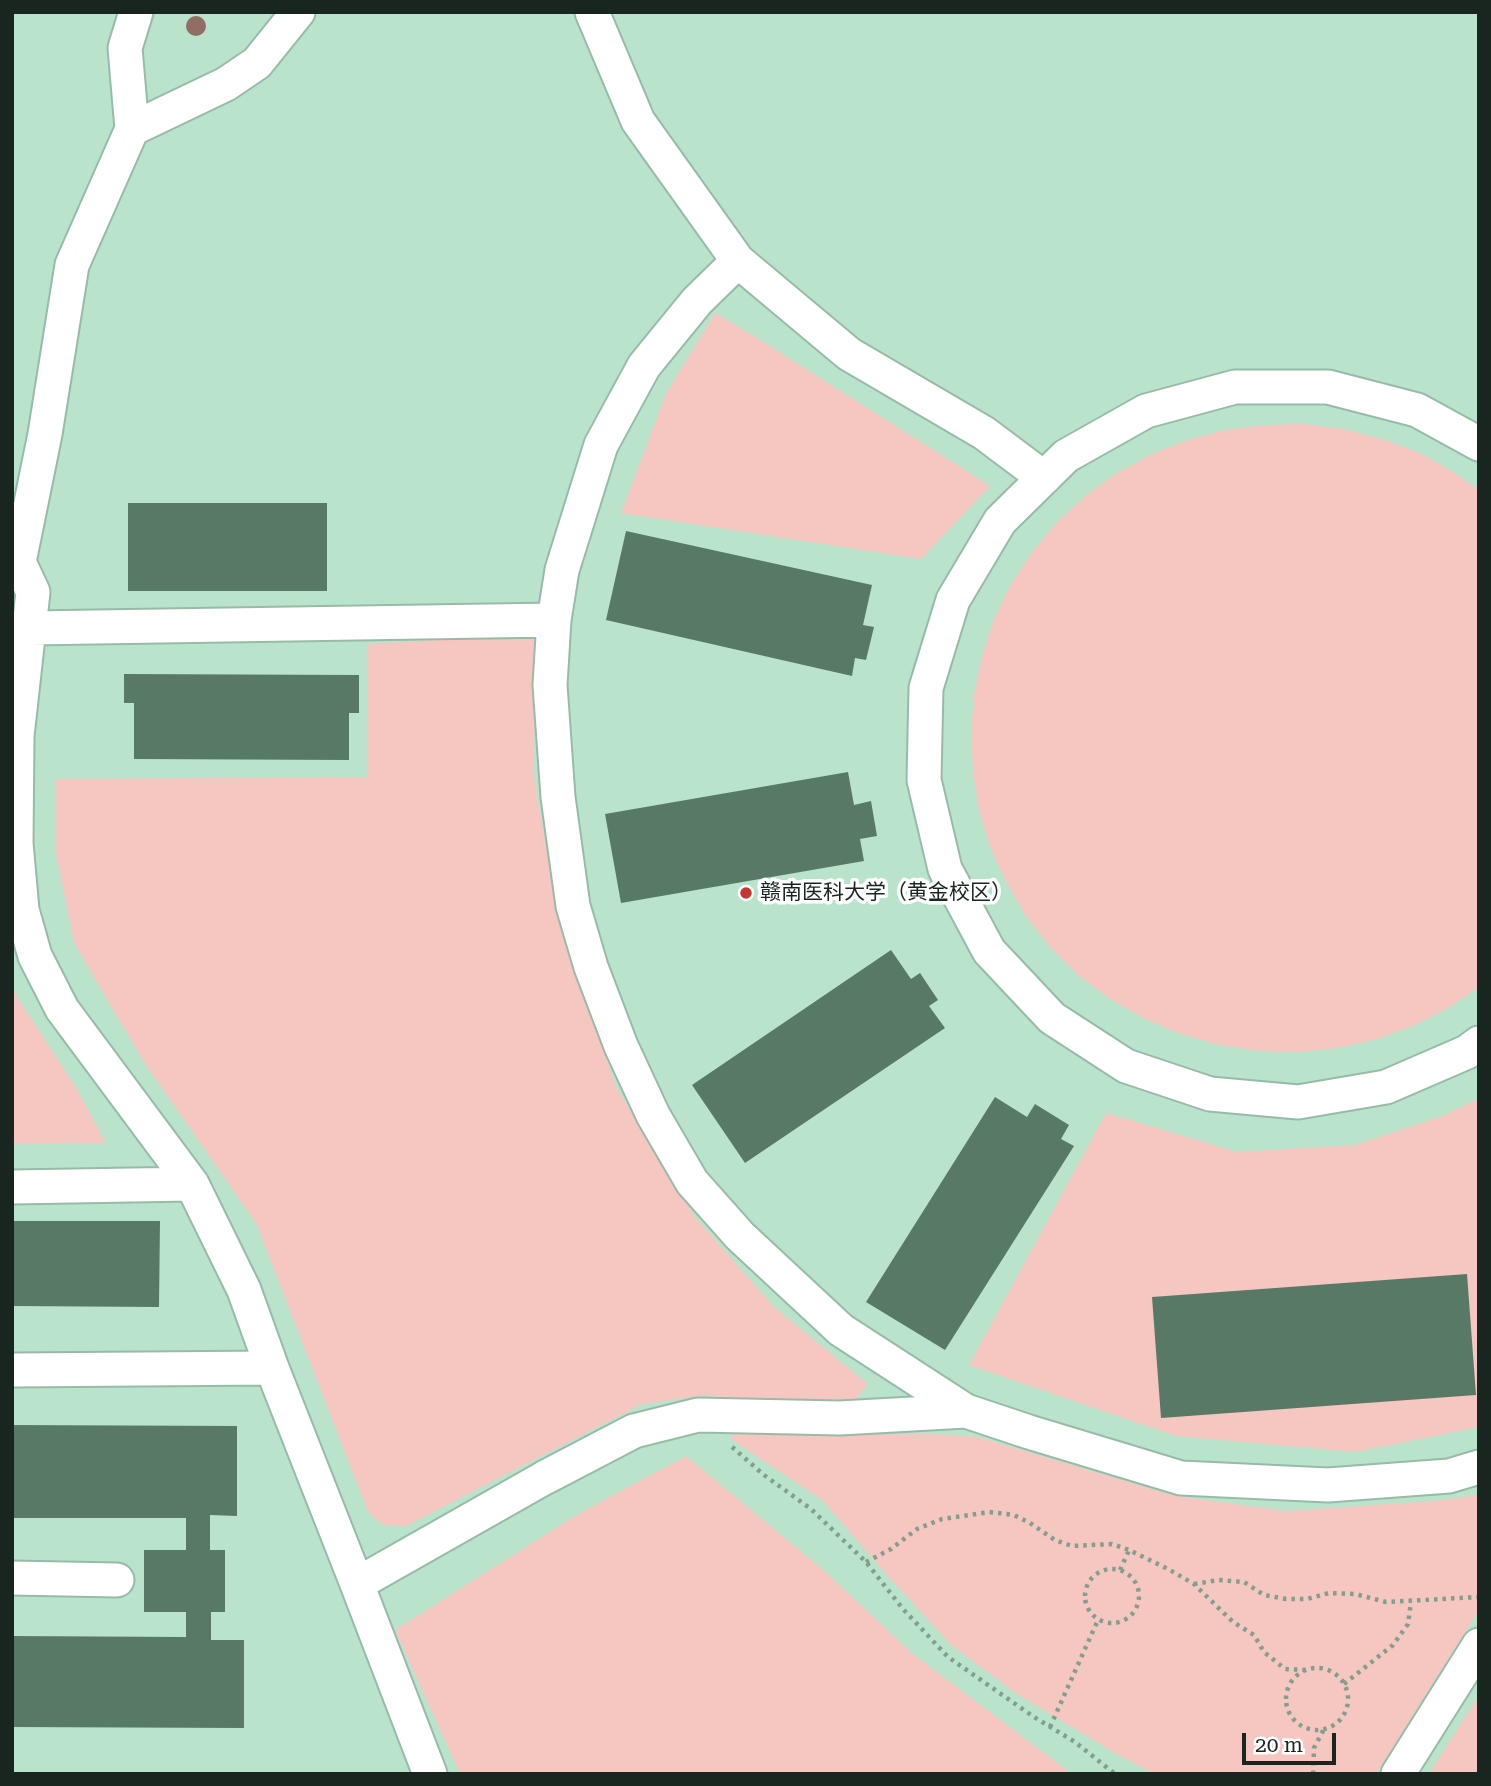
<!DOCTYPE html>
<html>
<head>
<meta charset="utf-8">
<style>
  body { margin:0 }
  #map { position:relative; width:1491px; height:1786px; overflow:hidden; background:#ccf0db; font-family:"Roboto Serif",serif }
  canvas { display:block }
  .frame { position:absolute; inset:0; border:14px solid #19261f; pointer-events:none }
  .scale { position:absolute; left:1242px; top:1733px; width:94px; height:32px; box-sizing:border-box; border:4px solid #19261f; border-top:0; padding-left:9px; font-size:21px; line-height:24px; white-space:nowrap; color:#19261f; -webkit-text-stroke:5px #fff; paint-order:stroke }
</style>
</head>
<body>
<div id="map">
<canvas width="1491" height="1786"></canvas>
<div class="frame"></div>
<div class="scale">20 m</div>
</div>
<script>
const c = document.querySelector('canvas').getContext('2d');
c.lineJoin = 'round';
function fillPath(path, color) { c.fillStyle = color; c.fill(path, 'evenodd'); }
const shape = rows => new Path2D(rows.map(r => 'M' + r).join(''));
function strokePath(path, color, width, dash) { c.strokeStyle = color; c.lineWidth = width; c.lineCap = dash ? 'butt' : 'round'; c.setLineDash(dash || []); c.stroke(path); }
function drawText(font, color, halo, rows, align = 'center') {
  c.font = font + ' "Roboto Serif","Noto Sans SC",serif'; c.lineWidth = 7; c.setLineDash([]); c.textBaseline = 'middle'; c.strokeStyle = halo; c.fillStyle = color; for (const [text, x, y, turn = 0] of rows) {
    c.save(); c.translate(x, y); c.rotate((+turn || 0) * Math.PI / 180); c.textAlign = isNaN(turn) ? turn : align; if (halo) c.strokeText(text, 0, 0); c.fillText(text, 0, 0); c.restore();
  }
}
fillPath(shape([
  [12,12,1479,12,1479,1774,12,1774]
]), '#b9e4cb');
fillPath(shape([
  [715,313,757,338,990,486,921,559,621,513,666,394],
  [1303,424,1343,429,1382,439,1420,453,1455,473,1479,490,1479,987,1450,1007,1415,1025,1377,1039,1338,1048,1299,1052,1259,1051,1219,1045,1181,1034,1145,1019,1110,999,1078,975,1050,947,1026,916,1006,882,990,847,979,810,973,771,971,733,974,694,982,656,994,619,1011,584,1032,552,1057,522,1085,496,1117,473,1152,454,1188,440,1226,430,1264,425],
  [535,635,534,776,557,912,616,1087,694,1216,774,1307,868,1384,846,1410,744,1401,707,1395,642,1404,406,1526,383,1525,368,1512,256,1223,145,1064,74,943,56,853,56,779,368,777,367,644],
  [12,984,17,997,75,1086,106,1143,12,1144],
  [1479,1098,1479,1427,1355,1452,1176,1436,969,1365,1106,1113,1237,1152,1355,1145,1445,1115],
  [731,1433,813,1435,931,1434,978,1437,1175,1496,1286,1511,1433,1501,1479,1495,1479,1610,1376,1774,1154,1774,1115,1753,1017,1694,951,1645,887,1575,822,1500,731,1439],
  [686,1456,821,1568,913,1654,1072,1774,460,1774,395,1630,578,1514],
  [1479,1695,1479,1774,1429,1774]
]), '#f6c7c0');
fillPath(shape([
  [128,503,327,503,327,591,128,591],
  [626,531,872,585,863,625,874,627,866,660,855,658,852,676,606,620],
  [124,674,359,675,359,713,349,713,349,760,134,759,134,703,124,703],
  [848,772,854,805,871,801,877,836,860,839,864,861,621,903,605,814],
  [891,950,911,979,920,973,938,1000,929,1006,945,1028,745,1163,692,1085],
  [995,1097,1027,1117,1035,1104,1069,1125,1061,1139,1074,1146,945,1350,866,1302],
  [12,1221,160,1221,159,1307,12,1306],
  [1467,1274,1476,1395,1161,1418,1152,1297],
  [12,1425,237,1426,237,1516,210,1515,210,1550,225,1550,225,1612,211,1612,211,1640,244,1640,244,1728,12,1727,12,1636,186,1637,186,1612,144,1612,144,1550,186,1550,186,1518,12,1518]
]), '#597967');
const street = shape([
  [136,12,125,48,132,129,226,84,257,63,298,12],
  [592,12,638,121,738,261],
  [1479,444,1417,410,1328,387,1235,387,1146,411,1066,456,1000,521,953,600,926,688,924,780,945,869,989,951,1052,1018,1126,1066,1210,1094,1298,1102,1386,1087,1467,1052,1479,1043],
  [1044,478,984,433,849,354,738,261,697,301,644,366,601,445,562,570,554,620,550,685,558,797,573,906,591,967,621,1046,653,1115,692,1182,740,1236,841,1330,966,1411,1029,1432,1181,1478,1328,1485,1449,1476,1479,1467],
  [12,558,19,562,33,592,17,736,16,843,22,910,35,956,62,1009,192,1184,244,1290,272,1368,357,1584,430,1774],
  [19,562,45,434,72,265,132,129],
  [30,628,554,620],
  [12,1187,192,1184],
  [12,1370,272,1368],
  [12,1578,117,1580],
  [357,1584,544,1478,634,1431,698,1415,840,1418,966,1411],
  [1398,1774,1479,1645]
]);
strokePath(street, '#98bba7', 37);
strokePath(shape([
  [732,1447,764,1475,811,1509,866,1562,903,1609,948,1657,1034,1717,1075,1742,1115,1774],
  [866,1562,891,1549,917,1529,942,1519,989,1512,1014,1515,1030,1523,1055,1540,1072,1546,1112,1544,1129,1550,1168,1569,1194,1584,1233,1622,1254,1635,1264,1652,1285,1669,1306,1670],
  '1085 1596a27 27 0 1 1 54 0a27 27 0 1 1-54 0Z',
  [1120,1570,1129,1550],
  [1194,1584,1219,1580,1244,1582,1264,1595,1286,1599,1307,1599,1329,1593,1355,1594,1386,1602,1479,1597],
  '1286 1699a31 31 0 1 1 62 0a31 31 0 1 1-62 0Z',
  [1344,1684,1393,1645,1408,1624,1411,1602],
  [1050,1727,1098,1620],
  [1313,1774,1314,1748,1324,1729]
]), '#839e8e', 4.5, [3.5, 5]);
strokePath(street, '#fff', 33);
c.fillStyle = '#926d66';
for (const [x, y] of [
  [196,26]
]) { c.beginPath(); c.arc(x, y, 10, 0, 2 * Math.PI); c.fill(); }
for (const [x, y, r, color] of [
  [746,893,7,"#c63732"]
]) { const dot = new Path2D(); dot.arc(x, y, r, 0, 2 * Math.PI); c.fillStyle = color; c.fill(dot); strokePath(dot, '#fff', 2.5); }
drawText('21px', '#19261f', '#fff', [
  ["赣南医科大学（黄金校区）",760,893]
], 'left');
</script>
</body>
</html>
